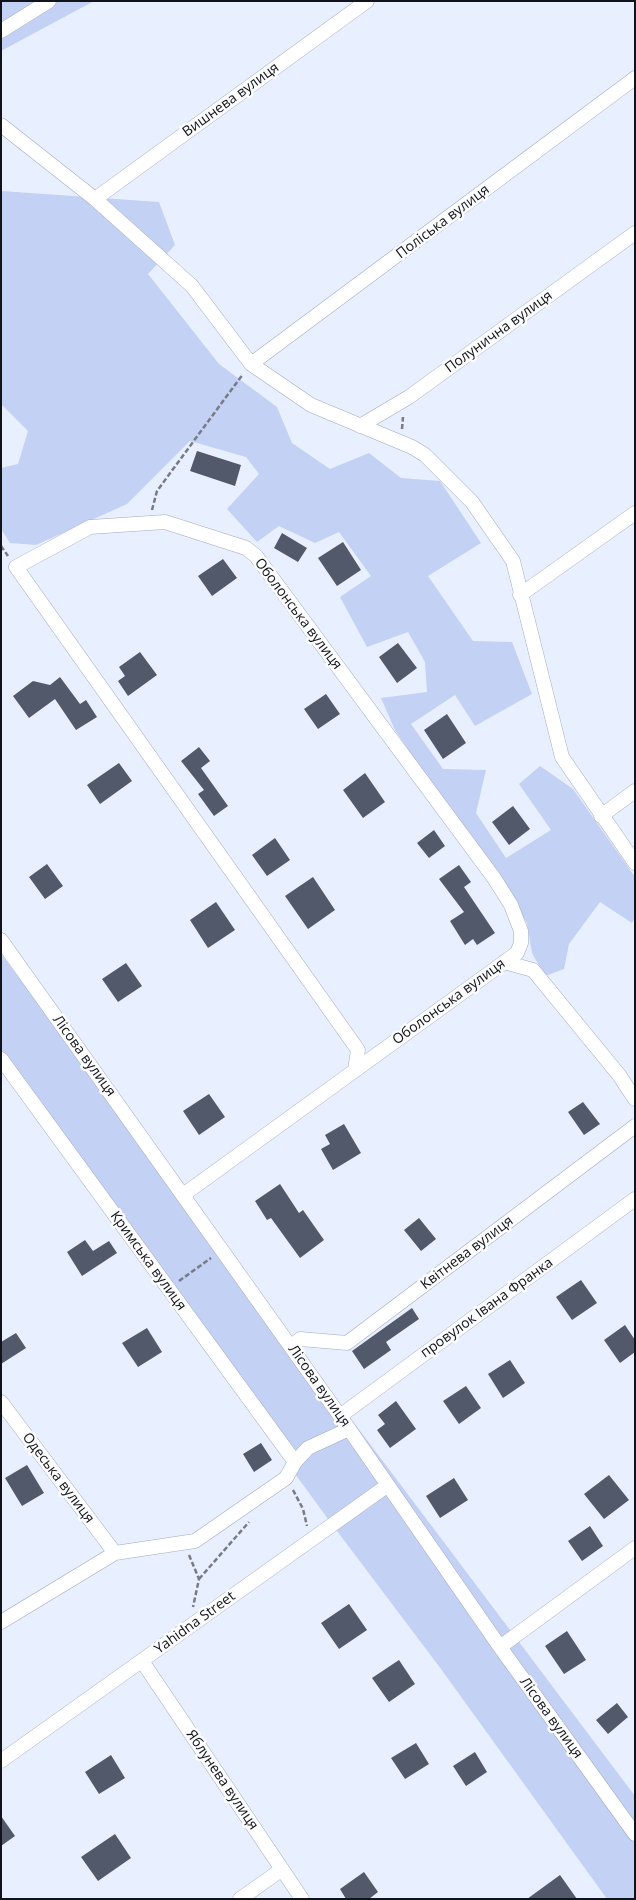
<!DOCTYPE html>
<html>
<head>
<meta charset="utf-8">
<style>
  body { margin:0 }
  #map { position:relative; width:636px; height:1900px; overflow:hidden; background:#e8efff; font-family:"Open Sans",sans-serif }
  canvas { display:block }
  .frame { position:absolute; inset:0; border:2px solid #10131a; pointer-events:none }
</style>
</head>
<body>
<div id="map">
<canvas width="636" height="1900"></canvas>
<div class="frame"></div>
</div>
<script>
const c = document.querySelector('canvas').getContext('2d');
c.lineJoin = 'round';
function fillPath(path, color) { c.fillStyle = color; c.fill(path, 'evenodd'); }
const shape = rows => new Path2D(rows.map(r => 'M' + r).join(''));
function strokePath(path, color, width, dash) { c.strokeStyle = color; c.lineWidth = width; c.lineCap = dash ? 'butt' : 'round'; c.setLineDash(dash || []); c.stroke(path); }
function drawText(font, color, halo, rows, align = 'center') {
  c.font = font + ' "Open Sans",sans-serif'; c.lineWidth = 5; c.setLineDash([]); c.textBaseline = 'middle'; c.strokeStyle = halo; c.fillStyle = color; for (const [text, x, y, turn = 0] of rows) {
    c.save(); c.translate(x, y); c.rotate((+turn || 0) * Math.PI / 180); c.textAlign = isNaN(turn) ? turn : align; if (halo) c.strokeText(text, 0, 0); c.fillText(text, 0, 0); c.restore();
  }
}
fillPath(shape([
  [1,1,94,1,1,51],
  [1,191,159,202,175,245,148,274,219,364,277,407,292,443,330,469,369,453,401,478,440,481,481,543,428,576,473,641,512,642,532,694,475,726,455,695,411,724,443,769,486,770,476,813,506,858,551,830,519,784,540,766,573,789,635,877,635,917,632,923,600,902,569,944,564,969,545,976,532,953,527,923,395,730,381,698,427,692,425,662,408,632,367,647,340,597,371,576,339,532,315,543,279,526,257,542,227,509,259,474,246,457,190,441,127,504,36,545,10,543,1,529,1,468,18,464,28,431,1,404],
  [1,954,635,1796,635,1899,607,1899,441,1669,328,1519,1,1071]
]), '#c2d1f4');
fillPath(shape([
  [197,451,241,465,235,486,190,471],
  [282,533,307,548,298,562,274,548],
  [343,542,361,570,337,586,318,558],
  [223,559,237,578,212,596,198,576],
  [398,643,417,668,397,683,379,657],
  [140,652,157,675,128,696,118,681,125,676,119,667],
  [60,677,80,704,86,700,97,717,76,730,55,699,29,718,13,696,33,681,50,685],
  [326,694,340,714,318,729,304,709],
  [447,714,466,743,443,759,424,730],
  [199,747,210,761,201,768,228,806,214,816,198,794,204,790,181,761],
  [119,763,132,781,100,804,87,785],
  [365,773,385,802,363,818,343,790],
  [513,806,530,829,509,845,492,822],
  [434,830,445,846,429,858,417,843],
  [275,838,290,860,267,876,252,855],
  [47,864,63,886,45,899,29,877],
  [459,865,471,882,464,887,495,933,477,945,473,939,465,945,450,921,464,912,439,879],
  [313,877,335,910,308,929,285,896],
  [216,902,235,930,208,948,190,920],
  [126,963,142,986,118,1002,102,979],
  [209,1094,225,1117,199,1135,183,1111],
  [583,1102,600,1124,584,1135,568,1112],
  [344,1124,361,1153,333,1170,321,1149,330,1144,325,1135],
  [280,1184,299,1213,303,1210,324,1240,300,1258,271,1218,267,1220,255,1201],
  [419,1218,436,1239,421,1251,404,1230],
  [85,1240,93,1251,109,1241,117,1253,82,1276,67,1252],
  [581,1280,597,1303,572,1320,556,1297],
  [412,1308,419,1319,386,1342,391,1350,364,1369,352,1351],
  [625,1325,635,1340,635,1352,620,1363,604,1340],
  [147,1328,162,1352,138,1367,122,1343],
  [16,1333,26,1348,1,1364,1,1342],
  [510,1360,525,1383,503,1398,488,1374],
  [466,1386,481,1408,459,1424,443,1401],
  [396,1401,416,1429,390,1448,377,1430,385,1424,378,1415],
  [261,1443,272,1460,254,1472,243,1454],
  [27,1465,44,1493,22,1506,5,1478],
  [609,1475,629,1500,604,1519,584,1494],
  [454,1478,468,1500,440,1518,426,1496],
  [590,1526,603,1546,582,1561,568,1541],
  [349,1604,367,1630,339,1649,321,1623],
  [567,1631,586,1660,564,1674,545,1646],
  [399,1660,415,1684,389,1702,372,1678],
  [617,1703,628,1717,608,1734,596,1720],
  [416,1743,429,1764,405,1779,391,1758],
  [475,1752,487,1772,466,1786,453,1766],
  [111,1755,125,1778,99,1794,85,1772],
  [1,1816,15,1836,1,1846],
  [115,1834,131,1858,98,1881,81,1857],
  [364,1872,378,1892,369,1899,346,1899,340,1889],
  [560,1875,577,1899,527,1899]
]), '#52596a');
const minor = shape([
  [1,31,49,1],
  [1,125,95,199,192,286,251,364,311,405,412,447,425,455,472,502,513,561,562,757,635,863],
  [95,199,367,1],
  [251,364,635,78],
  [360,426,409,397,635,233],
  [520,595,635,513],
  [601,816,635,791],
  [1,940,340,1416,500,1647,635,1834],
  [504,962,533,970,619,1075,635,1099],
  [1,1059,295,1462],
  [183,1195,517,953,521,943,521,931,511,905,494,878,256,556,246,548,165,522,90,527,16,567,358,1050,355,1070],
  [291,1347,300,1339,347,1343,635,1126],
  [1,1402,115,1553],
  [340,1416,635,1199],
  [1,1622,115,1553,195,1541,286,1478,295,1462,308,1448,349,1429],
  [500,1647,635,1548],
  [142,1661,302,1899],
  [1,1761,388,1485],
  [240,1899,281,1870]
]);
strokePath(minor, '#a2aabd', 15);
strokePath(shape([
  [402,429,403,417],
  [152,510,157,491,243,374],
  [1,546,8,556],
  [179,1281,211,1258],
  [293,1490,303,1509,307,1526],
  [189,1555,199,1579,193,1607],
  [199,1579,249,1522]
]), '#777b87', 2.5, [5, 2.5]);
strokePath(minor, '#fff', 14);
drawText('14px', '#10131a', '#fcfcfc', [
  ["Вишнева вулиця",231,100,-36],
  ["Поліська вулиця",443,222,-37],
  ["Полунична вулиця",499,332,-36],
  ["Оболонська вулиця",298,614,53],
  ["Оболонська вулиця",449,1002,-36],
  ["Лісова вулиця",84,1056,54],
  ["Квітнева вулиця",467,1253,-37],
  ["Кримська вулиця",148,1261,54],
  ["провулок Івана Франка",487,1308,-36],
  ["Лісова вулиця",319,1386,55],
  ["Одеська вулиця",58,1478,53],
  ["Yahidna Street",195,1623,-36],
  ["Лісова вулиця",551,1718,54],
  ["Яблунева вулиця",222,1780,56]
]);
</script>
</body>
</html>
